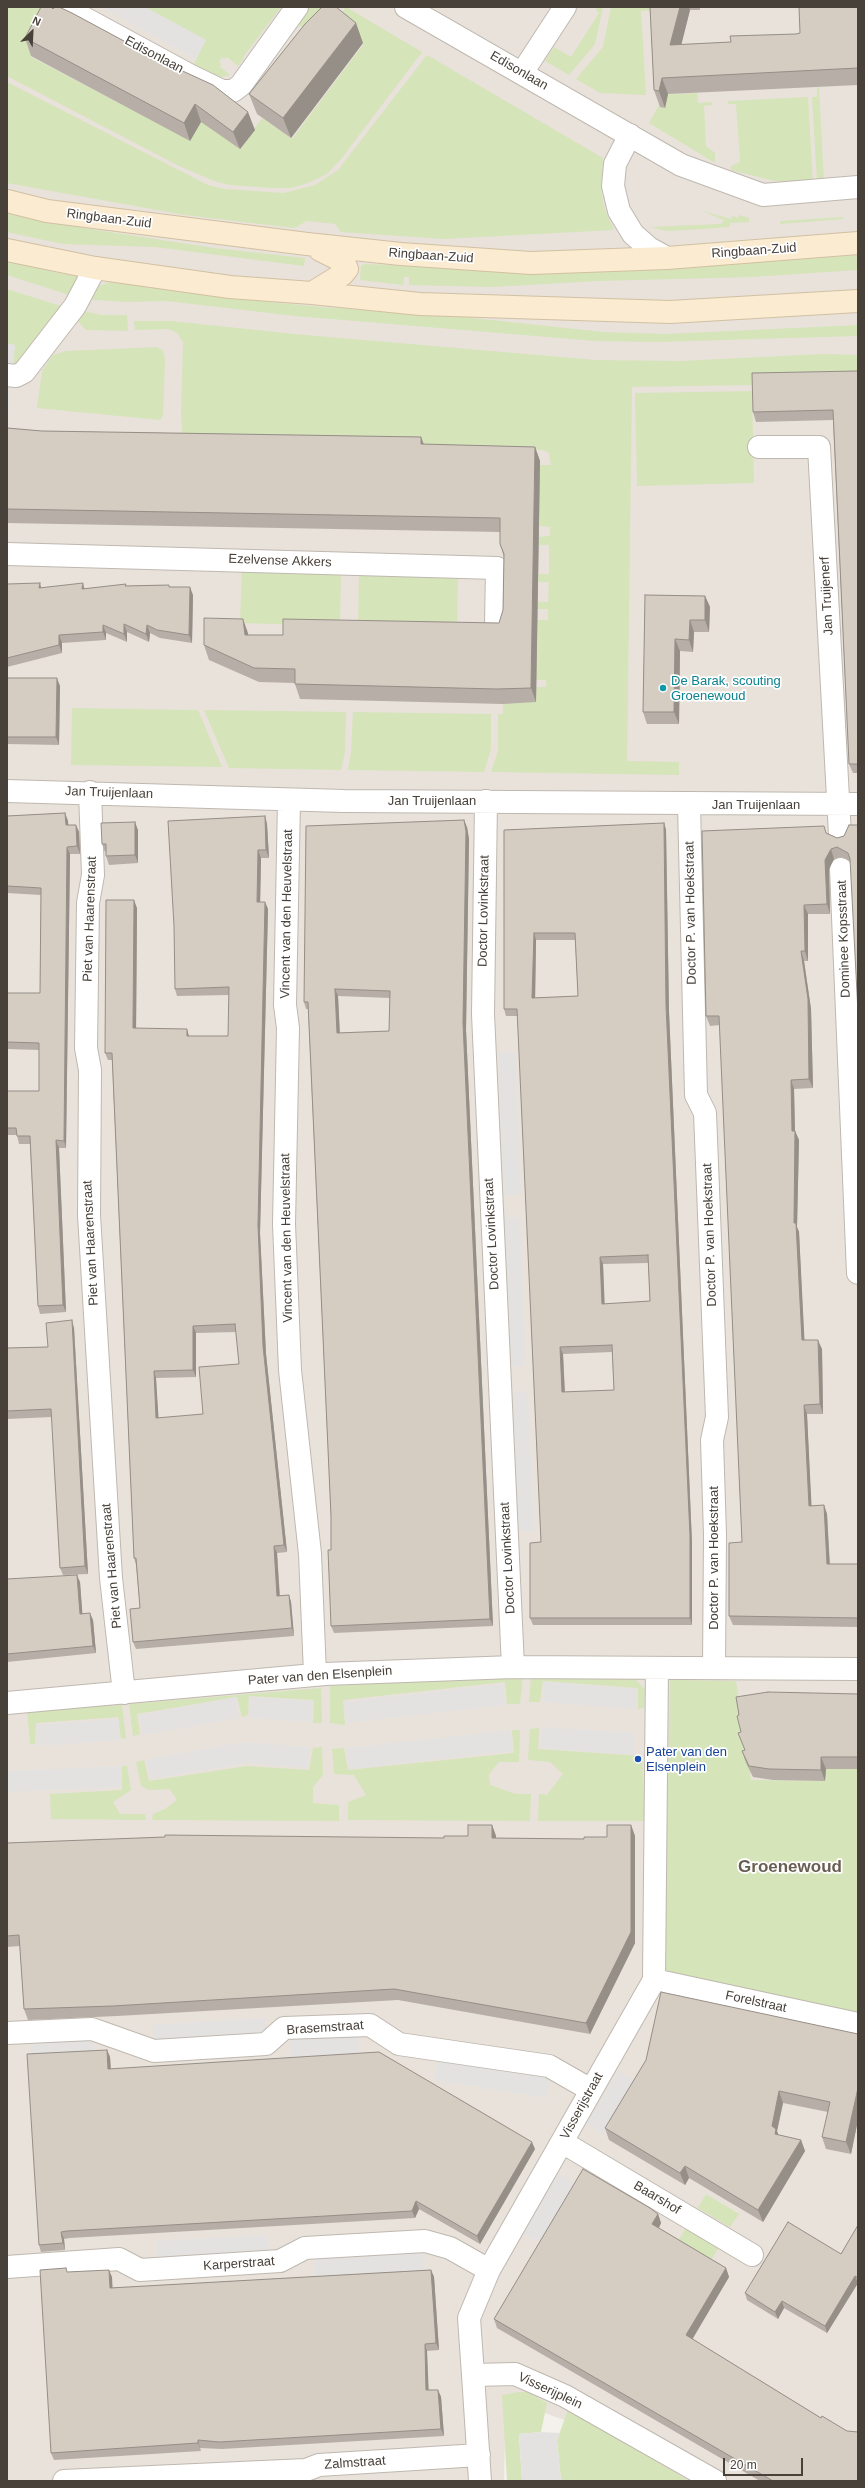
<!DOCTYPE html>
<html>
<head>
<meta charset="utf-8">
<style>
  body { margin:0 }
  #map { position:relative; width:865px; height:2488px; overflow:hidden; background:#f4f1ec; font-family:Arial,sans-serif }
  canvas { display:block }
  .frame { position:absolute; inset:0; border:8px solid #48413a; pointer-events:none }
  .north { position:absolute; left:12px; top:12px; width:40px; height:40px; -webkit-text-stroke:3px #fff; paint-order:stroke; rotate:24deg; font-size:11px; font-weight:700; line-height:16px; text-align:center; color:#48413a }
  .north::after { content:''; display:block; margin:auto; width:14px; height:18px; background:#48413a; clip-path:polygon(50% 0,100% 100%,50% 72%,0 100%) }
  .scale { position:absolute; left:723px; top:2458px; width:80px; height:18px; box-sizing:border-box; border:2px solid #48413a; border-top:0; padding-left:5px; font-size:12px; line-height:14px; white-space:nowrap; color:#48413a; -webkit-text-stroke:3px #fff; paint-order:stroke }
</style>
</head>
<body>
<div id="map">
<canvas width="865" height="2488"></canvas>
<div class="frame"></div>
<div class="north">N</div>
<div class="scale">20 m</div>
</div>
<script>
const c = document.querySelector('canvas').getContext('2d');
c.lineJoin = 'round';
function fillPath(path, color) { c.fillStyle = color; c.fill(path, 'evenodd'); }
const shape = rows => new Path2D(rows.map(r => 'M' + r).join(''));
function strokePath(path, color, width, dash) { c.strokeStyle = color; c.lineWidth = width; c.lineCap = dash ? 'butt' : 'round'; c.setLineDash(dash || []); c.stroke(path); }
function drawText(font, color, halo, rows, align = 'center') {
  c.font = font + ' Arial,sans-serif'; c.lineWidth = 3.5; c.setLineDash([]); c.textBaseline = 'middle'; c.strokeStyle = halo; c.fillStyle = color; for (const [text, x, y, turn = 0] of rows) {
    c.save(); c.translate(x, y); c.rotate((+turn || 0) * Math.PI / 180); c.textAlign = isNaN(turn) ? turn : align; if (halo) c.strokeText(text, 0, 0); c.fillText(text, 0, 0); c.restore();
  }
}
fillPath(shape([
  [7,7,858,7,858,2481,666,2481,575,2424,506,2399,504,2481,7,2481]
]), '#e8e2db');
fillPath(shape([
  [7,7,56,7,31,57,140,114,194,133,201,120,240,149,262,118,292,139,356,54,364,44,336,21,346,7,422,52,341,159,327,174,308,183,292,188,271,188,230,185,214,181,177,165,7,76],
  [145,7,281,7,243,57,244,58,238,66,227,57,225,59,222,57,219,62,221,64,220,67,230,75,221,77,211,76,194,64,206,40],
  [308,7,334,7,310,33,296,23],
  [597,7,603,7,595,44,569,75,545,61,554,47,571,57,599,13,596,10],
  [611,7,655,7,655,10,641,11,646,95,600,93,576,79,603,47],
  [427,55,603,158,601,191,605,210,614,230,443,239,341,232,335,224,307,221,294,228,185,215,7,183,7,82,208,185,225,189,284,193,315,185,338,170],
  [817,87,819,87,824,182,817,183,812,97,817,97],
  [697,93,698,103,712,102,712,105,704,106,706,146,715,153,715,163,649,123,659,105,659,95],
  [808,97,813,183,774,181,731,170,731,166,740,162,736,104,728,104,728,101],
  [702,211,731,219,732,216,738,218,739,215,749,218,749,222,730,223,730,227,702,229,666,231,651,227,721,224,724,220],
  [7,213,83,228,214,248,305,258,304,266,155,247,63,244,7,232],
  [843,217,843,219,780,224,781,221],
  [858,255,858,270,752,277,599,281,492,287,409,285,409,277,404,277,403,285,360,280,361,266,365,264,460,268,680,268],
  [7,261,58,273,81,277,69,295,7,275],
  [113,281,222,297,320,307,454,316,603,332,666,334,858,325,858,336,656,342,595,341,295,316,167,301,125,302,83,299,96,287],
  [7,289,64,307,20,363,13,366,15,345,7,344],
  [78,310,102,315,127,315,128,331,86,330,77,320],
  [134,321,171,321,294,334,596,360,680,361,822,354,858,355,858,380,754,385,632,387,627,761,679,762,679,775,491,772,498,751,498,714,503,714,503,702,536,702,536,687,546,687,546,680,536,680,537,620,548,620,548,609,537,609,538,602,548,602,549,582,538,582,538,574,549,574,549,545,539,545,539,537,550,536,550,527,539,526,539,465,551,465,549,453,544,450,528,450,183,448,181,412,183,342,177,333,168,329,135,330],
  [157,347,163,351,165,359,163,415,160,420,37,408,42,371,53,355,66,351],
  [752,391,754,483,637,486,635,393],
  [242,569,341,572,340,626,240,623],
  [359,572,458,575,457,628,358,625],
  [72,708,198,710,222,767,71,765],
  [204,710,346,712,345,752,341,770,229,768],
  [353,712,491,714,491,749,484,772,348,770,351,752],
  [523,1676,520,1704,507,1704,505,1682,343,1700,345,1725,330,1723,330,1686],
  [531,1677,634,1678,645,1690,644,1708,638,1709,638,1688,543,1681,540,1702,529,1702],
  [670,1680,736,1681,751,1780,825,1781,826,1769,858,1769,858,2015,664,1971],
  [321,1688,322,1723,313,1723,314,1700,249,1696,248,1715,242,1717,237,1697,137,1714,140,1734,133,1736,129,1704],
  [122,1705,126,1738,121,1739,118,1717,36,1723,35,1744,30,1744,27,1710],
  [539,1728,538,1749,642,1756,645,1821,538,1821,539,1794,547,1795,563,1774,550,1762,528,1760,530,1729],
  [512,1730,520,1730,519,1762,499,1762,489,1774,490,1785,516,1794,531,1794,530,1821,348,1820,348,1802,366,1795,354,1775,334,1774,332,1749,344,1748,348,1770,514,1753],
  [322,1747,323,1775,313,1787,313,1803,339,1805,339,1821,152,1820,153,1814,165,1809,177,1800,170,1789,149,1790,141,1786,136,1762,144,1760,149,1781,247,1766,309,1770,313,1748],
  [122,1766,127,1766,131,1790,113,1802,120,1814,145,1814,146,1820,51,1819,50,1794,122,1790],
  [706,2194,739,2214,730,2227,698,2208],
  [686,2228,719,2247,710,2261,678,2241],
  [518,2392,527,2392,547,2403,541,2432,519,2434,522,2481,507,2481,502,2395],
  [568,2410,629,2445,689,2481,561,2481,557,2440]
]), '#d6e4b9');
fillPath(shape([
  [106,7,145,7,206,40,196,59,105,9],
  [7,344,15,345,9,411,7,410],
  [498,1052,515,1052,521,1194,504,1195],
  [520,1217,526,1366,510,1367,504,1218],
  [528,1391,534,1530,518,1531,512,1392],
  [544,1682,637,1689,635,1709,543,1702],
  [503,1684,505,1705,347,1723,344,1702],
  [236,1697,239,1718,143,1735,139,1715],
  [250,1697,313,1701,311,1722,249,1718],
  [119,1719,120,1740,38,1746,36,1725],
  [542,1727,635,1733,634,1755,541,1748],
  [510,1730,512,1751,349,1769,347,1748],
  [245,1742,310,1747,307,1768,246,1763,150,1779,147,1759],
  [121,1766,122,1787,7,1792,7,1771],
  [265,2018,267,2036,154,2044,153,2025],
  [358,2034,359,2053,291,2057,290,2037],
  [94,2035,94,2052,30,2055,30,2038],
  [438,2059,549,2078,546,2098,434,2080],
  [618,2071,635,2082,604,2134,586,2124],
  [559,2173,576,2184,541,2243,523,2233],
  [268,2235,269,2252,157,2259,156,2241],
  [424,2251,425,2270,315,2276,314,2257],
  [541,2432,560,2433,557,2441,561,2481,522,2481,519,2434]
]), '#e4e2e0');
const street = shape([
  [70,7,73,12,191,76,222,91,233,91,241,85,297,7],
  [406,7,681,165,763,195,858,187],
  [522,73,565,7],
  [630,135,615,164,613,186,619,211,633,234,649,248,667,258],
  [7,375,16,376,24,372,75,306,95,268],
  [759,447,819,447,840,835],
  [7,554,497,568,496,624],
  [7,791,344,801,858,804],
  [90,792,93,875,88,903,86,1048,90,1070,89,1215,111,1578,124,1693],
  [289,800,285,1005,288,1028,284,1224,290,1370,310,1554,315,1674],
  [486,801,483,1014,513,1667],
  [689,805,696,1095,705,1113,717,1417,712,1440,715,1535,714,1667],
  [841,869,858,1273],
  [7,1703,325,1674,513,1667,858,1669],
  [654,1980,858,2024],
  [7,2033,92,2029,154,2051,266,2044,284,2028,370,2025,399,2044,549,2066,591,2090],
  [562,2142,752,2255],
  [7,2267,119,2259,140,2270,280,2261,305,2248,425,2241,450,2248,489,2270],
  [473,2375,469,2318,489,2270,654,1980,657,1668],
  [64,2481,306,2470,319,2465,479,2455],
  [480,2481,473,2375,515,2374,565,2396,715,2481]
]);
const secondary = shape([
  [7,201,47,211,307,244,401,254,531,263,667,258,858,243],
  [7,250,95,268,230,287,312,293,420,304,670,312,858,301],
  [312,293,343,274,347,269,344,262,320,250]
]);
strokePath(street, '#bfb8af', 24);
strokePath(secondary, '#d2c0a2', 24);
strokePath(street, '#fff', 22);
strokePath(secondary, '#faebd1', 22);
fillPath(shape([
  [650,7,700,7,700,10,690,10,681,45,731,42,796,34,800,33,858,7,858,85,668,94,665,108,660,107,654,90],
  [53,9,255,130,240,149,201,122,190,141,31,56,25,38],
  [363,43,291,138,257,114,249,94],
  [858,371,858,773,853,773,849,764,833,420,756,422,753,412],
  [7,428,42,431,421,437,424,444,535,447,540,461,536,702,503,704,300,699,295,684,295,683,259,682,209,660,204,645,248,633,248,635,283,635,499,623,503,610,504,557,500,544,500,532,7,523],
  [7,584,42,588,85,589,126,586,169,585,169,587,193,595,192,643,160,638,150,633,149,642,127,632,127,642,106,633,106,640,62,643,62,653,7,667],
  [645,595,705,596,710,607,709,632,694,632,693,652,680,651,679,724,647,724,643,712],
  [7,678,60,686,59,745,7,744],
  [65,813,68,821,68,825,76,825,79,832,80,854,70,854,66,1148,59,1148,66,1312,40,1314,38,1306,30,1144,19,1144,17,1135,7,1135,7,1091,39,1091,39,1050,7,1049,7,993,40,993,41,895,7,893,7,816],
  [265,816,267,824,269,858,261,858,260,902,265,902,268,909,260,1233,266,1354,287,1552,277,1553,280,1596,289,1595,291,1602,294,1636,136,1649,133,1642,140,1608,136,1565,134,1558,112,1060,108,1060,105,1053,137,908,136,1028,189,1036,228,1036,229,995,177,996,175,989],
  [236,1332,239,1364,203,1414,158,1418,156,1378,196,1377,196,1333],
  [664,823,666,830,669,1012,692,1543,692,1625,533,1625,530,1618,541,1542,518,1016,506,1016,504,1009,504,830],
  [536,940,575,940,578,996,535,998],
  [648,1263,650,1301,604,1304,603,1264],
  [612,1352,614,1390,565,1392,563,1354],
  [849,825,850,861,841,857,834,859,829,869,830,914,808,914,808,961,804,961,811,1009,813,1088,794,1089,795,1131,799,1140,797,1227,799,1232,804,1340,822,1349,823,1414,807,1414,811,1506,824,1505,827,1514,830,1564,858,1564,858,1627,733,1625,729,1616,742,1542,720,1025,710,1026,706,1016,827,833,837,838,844,836],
  [467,827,469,839,466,1030,493,1626,334,1633,331,1626,331,1516,308,1009,306,1009,304,1002],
  [338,996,390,998,389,1031,340,1033],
  [138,830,138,863,109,865,106,856,106,852,105,852,102,844],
  [74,1328,88,1574,63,1575,60,1568,52,1417,7,1419,7,1348,48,1347],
  [7,1579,80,1582,82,1613,93,1620,96,1653,7,1662],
  [858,1694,858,1769,826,1769,825,1781,773,1780,753,1777,746,1763,742,1751],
  [492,1825,496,1836,496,1838,584,1839,607,1837,631,1825,635,1836,635,1943,590,2034,398,2000,117,2016,28,2020,24,2009,20,1946,7,1947,7,1843,444,1838,468,1836],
  [858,2034,858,2120,851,2154,826,2149,822,2137,828,2112,783,2103,777,2131,778,2135,801,2140,805,2151,763,2222,689,2178,685,2185,609,2140,605,2128],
  [107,2050,110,2057,111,2069,535,2149,480,2244,419,2209,415,2218,70,2238,64,2239,65,2250,41,2252,39,2245],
  [658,2214,661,2223,659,2228,726,2268,729,2277,692,2339,821,2418,847,2431,858,2481,760,2481,497,2328,494,2319],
  [858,2225,858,2283,827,2333,784,2308,778,2319,747,2300,745,2293,841,2254],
  [431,2270,434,2277,439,2350,427,2351,428,2390,438,2390,441,2397,444,2436,222,2449,200,2448,201,2451,54,2460,51,2453,68,2272,112,2277,112,2288]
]), '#b7afa7');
fillPath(shape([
  [680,7,689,7,690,10,677,62,670,45],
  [356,23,363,43,291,138,283,118],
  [662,78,668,94,665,108,659,91],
  [195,104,201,122,190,141,184,123],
  [248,112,255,130,240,149,233,132],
  [421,437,426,452,421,444],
  [535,447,540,461,536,702,531,688],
  [40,583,42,591,39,588],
  [83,583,85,591,82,589],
  [190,587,193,595,192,643,189,635],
  [705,596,710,607,709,632,705,620],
  [243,619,248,633,250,649,245,635],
  [690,620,694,632,693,652,689,640],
  [124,624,127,632,127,642,124,634],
  [103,625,106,633,106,640,103,632],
  [147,625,150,633,149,642,146,634],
  [59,635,62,643,62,653,59,645],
  [675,639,680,651,679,724,674,712],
  [57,678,60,686,59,745,56,737],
  [65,813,68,821,69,833,66,825],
  [265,816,267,824,269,858,266,850],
  [464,820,467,827,469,839,466,1030,493,1626,490,1619,463,1023],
  [135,822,138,830,138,863,135,855],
  [664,823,666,830,669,1012,692,1543,692,1625,690,1618,666,1005],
  [76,825,79,832,80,854,77,846],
  [67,847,70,854,66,1148,64,1141],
  [831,849,834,859,829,869,830,914,827,904,825,860],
  [258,850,261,858,260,909,257,902],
  [134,900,137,908,136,1036,133,1028],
  [265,902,268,909,260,1233,266,1354,287,1552,284,1545,263,1346,258,1225],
  [804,905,808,914,808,961,805,951],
  [534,933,536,940,535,1005,532,998],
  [801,951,804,961,811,1009,813,1088,809,1079],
  [335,989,338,996,340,1040,337,1033],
  [187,1029,189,1036,187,1036],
  [791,1080,794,1089,795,1133,795,1131,799,1140,797,1227,799,1232,805,1350,802,1340,794,1223],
  [56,1140,59,1148,66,1312,63,1305],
  [600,1257,603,1264,605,1311,602,1304],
  [72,1320,74,1328,88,1574,85,1566],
  [193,1326,196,1333,196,1377,193,1370],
  [818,1340,822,1349,823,1414,820,1404],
  [560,1347,563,1354,565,1399,562,1392],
  [154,1371,156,1378,159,1425,156,1418],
  [804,1405,807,1414,812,1515,809,1506],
  [824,1505,827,1514,830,1573,827,1564],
  [274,1546,277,1553,280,1603,277,1596],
  [77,1575,80,1582,83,1621,80,1614],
  [289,1595,291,1602,294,1636,292,1628],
  [90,1613,93,1620,96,1653,93,1646],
  [821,1757,826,1769,825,1781,821,1770],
  [492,1825,496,1836,496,1849,492,1838],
  [631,1825,635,1836,635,1943,590,2034,586,2023],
  [107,2050,110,2057,111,2076,108,2069],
  [858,2088,858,2120,851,2154,846,2142],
  [779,2091,783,2103,777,2131,781,2141,780,2146,772,2126],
  [801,2140,805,2151,763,2222,758,2210],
  [532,2142,535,2149,480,2244,477,2236],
  [685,2166,689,2178,685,2185,680,2173],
  [416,2201,419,2209,415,2218,412,2211],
  [658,2214,661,2223,656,2233,652,2224],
  [61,2232,64,2239,65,2250,63,2243],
  [726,2268,729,2277,689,2345,686,2335],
  [109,2270,112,2277,113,2296,110,2288],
  [431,2270,434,2277,439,2350,436,2343],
  [855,2276,858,2283,827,2333,825,2326],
  [782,2301,784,2308,778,2319,775,2312],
  [425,2344,427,2351,429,2398,426,2390],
  [438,2390,441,2397,444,2436,441,2429],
  [198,2440,200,2448,201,2451,198,2443]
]), '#958f88');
const building = shape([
  [41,7,51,7,53,9,55,7,59,7,72,13,161,61,213,85,248,112,233,132,195,104,184,123,25,38,41,7],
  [322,7,336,7,356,23,283,118,249,94,305,24,322,7],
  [650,7,680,7,670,45,731,42,730,36,796,34,800,33,799,7,858,7,858,68,662,78,659,91,654,90,650,7],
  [858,371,858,764,849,764,833,410,753,412,752,373,858,371],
  [7,428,42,431,421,437,421,444,535,447,531,688,497,689,295,684,295,669,254,668,204,645,204,618,243,619,245,635,283,635,283,619,499,623,503,610,504,554,500,544,500,518,7,509,7,428],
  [40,583,39,588,83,583,82,589,126,584,125,586,169,585,169,587,190,587,189,635,157,630,147,625,146,634,124,624,124,634,103,625,103,632,59,635,59,645,7,658,7,584,40,583],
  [645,595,705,596,705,620,690,620,689,640,675,639,674,712,643,712,645,595],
  [7,678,57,678,56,737,7,737,7,678],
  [65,813,66,825,76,825,77,846,67,847,64,1141,56,1140,63,1305,38,1306,30,1136,17,1136,16,1128,7,1128,7,1091,39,1091,39,1043,7,1042,7,993,40,993,41,888,7,886,7,816,65,813],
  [265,816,266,850,258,850,257,902,265,902,258,1225,263,1346,284,1545,274,1546,277,1596,289,1595,292,1628,133,1642,130,1609,140,1608,136,1558,134,1558,112,1053,105,1053,106,900,134,900,133,1028,187,1029,187,1036,228,1036,229,987,175,989,174,926,168,821,265,816],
  [235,1324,239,1364,199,1367,203,1414,156,1418,154,1371,193,1370,193,1326,235,1324],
  [464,820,466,831,463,1023,490,1619,331,1626,328,1550,331,1550,331,1516,308,1002,304,1002,306,826,464,820],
  [335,989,390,991,389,1031,337,1033,335,989],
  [135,822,135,855,106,856,106,844,102,844,101,823,135,822],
  [664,823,666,1005,690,1536,690,1618,530,1618,530,1543,541,1542,517,1009,504,1009,504,830,664,823],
  [534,933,575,933,578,996,532,998,534,933],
  [648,1255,650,1301,602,1304,600,1257,648,1255],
  [612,1345,614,1390,562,1392,560,1347,612,1345],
  [849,825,858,825,858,1012,850,859,848,853,837,847,831,849,825,860,827,904,804,905,805,951,801,951,808,999,809,1079,791,1080,792,1131,795,1131,794,1223,796,1223,802,1340,818,1340,820,1404,804,1405,809,1506,824,1505,827,1564,858,1564,858,1618,729,1616,729,1543,742,1542,719,1016,706,1016,702,831,824,826,826,833,837,838,844,836,849,825],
  [72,1320,85,1566,60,1568,51,1409,7,1411,7,1348,48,1347,46,1323,72,1320],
  [77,1575,80,1614,90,1613,93,1646,7,1654,7,1579,77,1575],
  [768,1692,858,1694,858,1757,821,1757,821,1770,769,1769,749,1766,742,1751,745,1750,738,1733,741,1732,737,1716,739,1715,736,1697,768,1692],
  [468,1825,492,1825,492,1838,584,1839,584,1837,607,1837,607,1825,631,1825,631,1932,586,2023,394,1989,113,2006,24,2009,19,1935,7,1936,7,1843,165,1837,165,1835,444,1838,444,1836,468,1836,468,1825],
  [661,1992,858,2034,858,2088,846,2142,822,2137,830,2102,779,2091,772,2126,776,2129,775,2134,801,2140,758,2210,685,2166,680,2173,605,2128,646,2060,661,1992],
  [107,2050,108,2069,379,2052,532,2142,477,2236,416,2201,412,2211,67,2231,61,2232,63,2243,39,2245,27,2054,107,2050],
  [583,2169,650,2208,658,2214,652,2224,726,2268,686,2335,821,2418,822,2416,847,2431,858,2432,858,2481,773,2481,494,2319,583,2169],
  [788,2222,841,2254,858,2225,858,2278,855,2276,825,2326,782,2301,775,2312,745,2293,788,2222],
  [66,2268,67,2272,109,2270,110,2288,431,2270,436,2343,425,2344,426,2390,438,2390,441,2429,219,2442,198,2440,198,2443,51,2453,40,2270,66,2268]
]);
fillPath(building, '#d5ccc2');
strokePath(building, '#958f88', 1);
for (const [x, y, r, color] of [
  [663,688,4,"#0f9aa8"],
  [638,1759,4,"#1a4fb4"]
]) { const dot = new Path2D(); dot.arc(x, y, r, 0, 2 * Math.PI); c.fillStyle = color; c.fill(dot); strokePath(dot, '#fff', 1.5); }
drawText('13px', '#48413a', '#fff', [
  ["Edisonlaan",154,55,28],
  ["Edisonlaan",519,71,30],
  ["Ringbaan-Zuid",109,219,7],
  ["Ringbaan-Zuid",754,251,-4],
  ["Ringbaan-Zuid",431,256,4],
  ["Ezelvense Akkers",280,561,2],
  ["Jan Truijenerf",827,596,-93],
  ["Jan Truijenlaan",109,793,2],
  ["Jan Truijenlaan",432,801],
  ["Jan Truijenlaan",756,805],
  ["Doctor Lovinkstraat",484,911,-89],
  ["Doctor P. van Hoekstraat",691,913,-91],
  ["Vincent van den Heuvelstraat",287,914,-89],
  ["Piet van Haarenstraat",90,919,-88],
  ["Dominee Kopsstraat",844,939,-92],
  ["Doctor Lovinkstraat",492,1234,-93],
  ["Doctor P. van Hoekstraat",710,1235,-92],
  ["Vincent van den Heuvelstraat",287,1238,-91],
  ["Piet van Haarenstraat",91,1243,-93],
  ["Doctor Lovinkstraat",508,1558,-93],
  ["Doctor P. van Hoekstraat",714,1558,-90],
  ["Piet van Haarenstraat",112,1566,-95],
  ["Pater van den Elsenplein",320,1676,-4],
  ["Forelstraat",756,2002,12],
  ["Brasemstraat",325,2028,-4],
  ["Visserijstraat",582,2106,-61],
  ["Baarshof",657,2198,31],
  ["Karperstraat",239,2264,-4],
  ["Visserijplein",550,2391,25],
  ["Zalmstraat",355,2463,-4]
]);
drawText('13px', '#0d838f', '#fff', [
  ["De Barak, scouting",671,681],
  ["Groenewoud",671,696]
], 'left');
drawText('13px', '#164399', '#fff', [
  ["Pater van den",646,1752],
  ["Elsenplein",646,1767]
], 'left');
drawText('bold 17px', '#6a5e52', '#fff', [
  ["Groenewoud",790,1867]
]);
</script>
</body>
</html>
